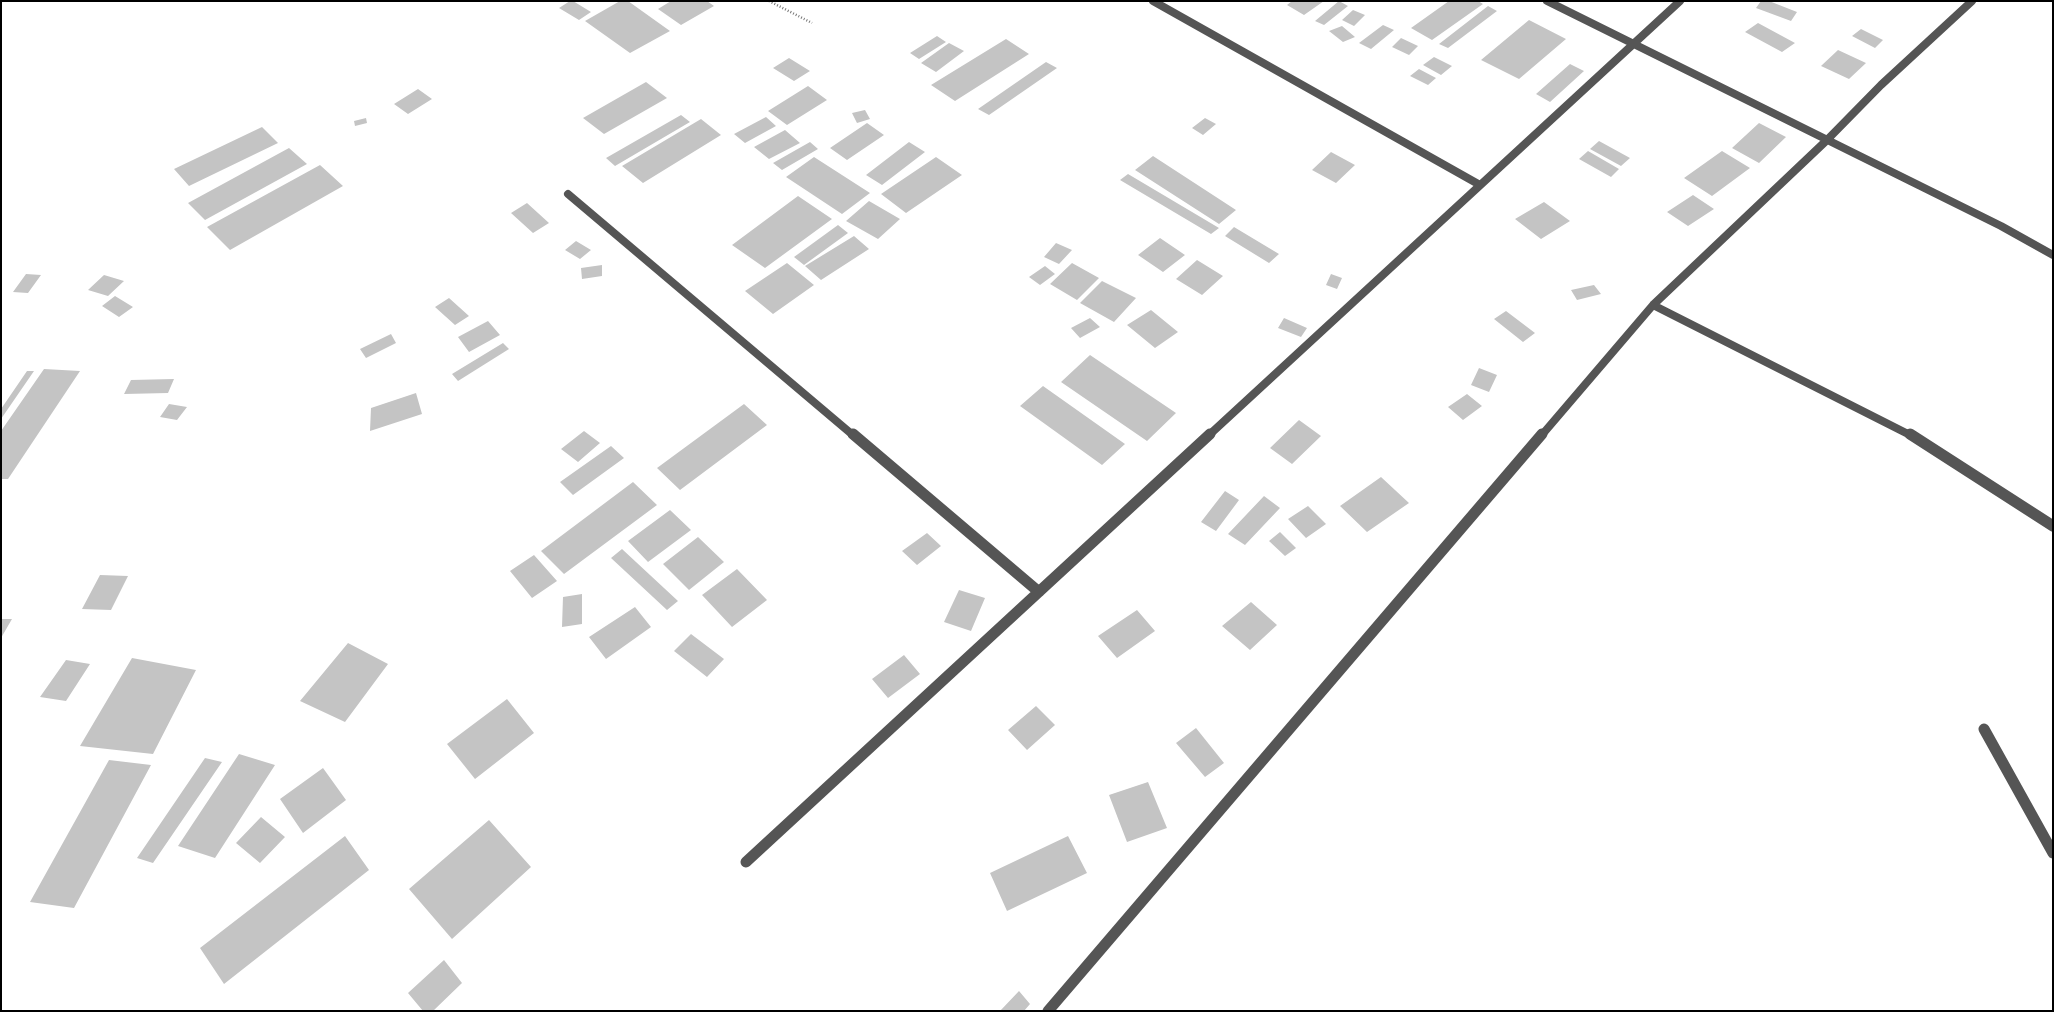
<!DOCTYPE html>
<html>
<head>
<meta charset="utf-8">
<style>
  body { margin:0 }
  #map { position:relative; width:2054px; height:1012px; overflow:hidden; background:#fff; font-family:"Fira Sans",sans-serif }
  canvas { display:block }
  .frame { position:absolute; inset:0; border:2px solid #000; pointer-events:none }
</style>
</head>
<body>
<div id="map">
<canvas width="2054" height="1012"></canvas>
<div class="frame"></div>
</div>
<script>
const c = document.querySelector('canvas').getContext('2d');
c.lineJoin = 'round';
function fillPath(path, color) { c.fillStyle = color; c.fill(path, 'evenodd'); }
const shape = rows => new Path2D(rows.map(r => 'M' + r).join(''));
function strokePath(path, color, width, dash) { c.strokeStyle = color; c.lineWidth = width; c.lineCap = dash ? 'butt' : 'round'; c.setLineDash(dash || []); c.stroke(path); }
fillPath(shape([
  [570,1,573,1,591,12,579,20,559,8],
  [620,1,628,1,670,31,630,53,585,21],
  [671,1,707,1,714,6,681,25,658,9],
  [1292,1,1324,1,1304,15,1287,5],
  [1339,1,1348,6,1324,25,1315,21],
  [1449,1,1478,1,1483,4,1432,40,1411,28],
  [1761,1,1769,1,1797,12,1791,21,1756,8],
  [1488,6,1497,11,1448,48,1439,44],
  [1353,10,1365,15,1354,26,1342,20],
  [1529,20,1566,39,1519,79,1481,60],
  [1758,23,1795,43,1782,52,1745,32],
  [1383,25,1394,30,1371,49,1359,43],
  [1342,26,1355,37,1343,42,1329,31],
  [1861,29,1883,40,1875,48,1852,36],
  [937,36,946,42,919,59,910,53],
  [1401,38,1418,46,1409,55,1392,47],
  [1006,39,1029,54,955,101,931,85],
  [949,43,964,51,936,72,921,63],
  [1838,50,1866,63,1849,79,1821,66],
  [1434,57,1452,66,1441,75,1423,65],
  [789,58,810,71,794,81,773,68],
  [1046,62,1057,68,989,115,978,109],
  [1570,64,1584,71,1550,102,1536,94],
  [1419,69,1436,78,1428,85,1410,76],
  [646,82,667,98,604,134,583,118],
  [808,86,827,100,787,125,768,111],
  [418,89,432,99,408,114,394,104],
  [865,110,870,119,857,123,852,113],
  [681,115,690,122,615,166,606,158],
  [766,117,776,126,745,143,734,134],
  [366,118,367,123,355,126,354,121],
  [1205,118,1216,124,1203,135,1192,128],
  [701,119,721,135,643,183,622,166],
  [867,123,884,135,847,160,830,148],
  [1759,123,1786,137,1759,163,1732,148],
  [262,127,278,143,189,186,174,169],
  [785,130,800,143,769,159,754,147],
  [1599,141,1630,158,1621,166,1590,149],
  [810,142,818,149,782,170,773,163],
  [909,142,925,152,882,185,866,175],
  [289,148,307,164,205,220,188,203],
  [1588,151,1619,169,1611,177,1579,159],
  [1722,151,1750,168,1712,196,1684,178],
  [1331,152,1355,165,1336,183,1312,170],
  [1153,156,1236,210,1219,224,1135,170],
  [814,157,870,193,842,214,786,177],
  [936,157,962,175,906,213,881,194],
  [320,165,343,186,230,250,207,227],
  [1128,174,1219,228,1211,234,1120,180],
  [1693,195,1714,209,1688,226,1667,212],
  [798,196,832,219,765,268,732,245],
  [869,201,900,219,878,239,846,221],
  [1544,202,1570,221,1541,239,1515,219],
  [527,203,549,223,533,233,511,213],
  [838,225,848,233,804,265,794,257],
  [1234,227,1279,254,1269,263,1225,236],
  [854,236,869,249,821,280,805,266],
  [1160,238,1185,255,1163,272,1138,255],
  [576,241,591,250,580,259,565,250],
  [1056,243,1072,250,1059,264,1044,257],
  [1197,260,1223,276,1202,295,1176,279],
  [787,263,814,285,773,314,745,291],
  [1072,263,1099,278,1077,300,1050,284],
  [602,265,602,276,582,279,581,268],
  [1045,266,1055,274,1040,285,1029,277],
  [26,274,41,275,28,293,13,292],
  [1331,274,1342,278,1337,289,1326,285],
  [104,275,124,281,108,296,88,290],
  [1102,281,1136,298,1114,322,1080,303],
  [1594,285,1601,294,1577,300,1571,290],
  [115,296,133,307,119,317,102,306],
  [449,298,469,316,455,325,435,307],
  [1151,310,1178,332,1155,348,1127,325],
  [1506,311,1535,333,1523,342,1494,319],
  [1090,318,1100,327,1080,338,1071,328],
  [1284,318,1307,328,1301,337,1278,328],
  [488,321,500,335,469,352,458,337],
  [391,334,396,343,366,358,360,349],
  [503,343,509,349,458,381,452,374],
  [1090,355,1176,413,1147,441,1061,382],
  [1479,368,1497,375,1489,392,1471,385],
  [44,369,80,371,8,479,1,479,1,431],
  [27,371,34,371,1,419,1,409],
  [174,379,168,393,124,394,131,380],
  [1043,386,1125,444,1102,465,1020,406],
  [416,393,422,414,370,431,371,408],
  [1467,394,1482,406,1463,420,1448,407],
  [169,404,187,407,177,420,160,417],
  [744,404,767,425,680,490,657,468],
  [1299,420,1321,436,1292,464,1270,448],
  [584,431,600,443,578,462,561,449],
  [611,446,624,458,573,495,560,482],
  [1381,477,1409,503,1367,532,1340,506],
  [633,482,657,505,564,574,541,551],
  [1225,491,1239,500,1216,531,1201,522],
  [1264,496,1280,508,1245,545,1228,534],
  [1308,506,1326,524,1306,538,1288,519],
  [670,510,691,530,648,562,628,541],
  [1280,532,1296,548,1285,556,1269,541],
  [927,533,941,546,917,565,902,551],
  [698,537,724,562,689,590,663,564],
  [622,549,678,601,667,610,611,558],
  [534,555,557,581,532,598,510,571],
  [737,569,767,600,732,627,702,595],
  [100,575,128,576,111,610,82,609],
  [959,590,985,598,971,631,944,622],
  [582,594,582,624,562,627,563,597],
  [1251,602,1277,625,1250,650,1222,626],
  [635,607,651,627,606,659,589,637],
  [1137,610,1155,631,1117,658,1098,636],
  [1,619,12,619,1,638],
  [691,634,724,659,707,677,674,651],
  [348,643,388,664,345,722,300,701],
  [904,655,920,674,888,698,872,679],
  [132,658,196,670,153,754,80,746],
  [66,660,90,664,66,701,40,697],
  [507,699,534,733,475,779,447,744],
  [1036,706,1055,725,1027,750,1008,730],
  [1196,728,1224,763,1205,777,1176,743],
  [239,754,275,765,215,858,178,846],
  [205,758,222,762,153,863,137,858],
  [109,760,151,765,74,908,30,902],
  [323,768,346,800,303,833,280,799],
  [1148,782,1167,828,1127,842,1109,795],
  [261,817,285,837,260,863,236,843],
  [489,820,531,867,452,939,409,889],
  [345,836,369,870,224,984,200,948],
  [1068,836,1087,873,1007,911,990,873],
  [444,960,462,983,433,1011,423,1011,408,993],
  [1019,991,1030,1004,1024,1011,1000,1011]
]), '#c4c4c4');
strokePath(shape([
  [769,1,812,23]
]), '#777', 2.5, [1, 2]);
strokePath(shape([
  [1153,1,1480,185],
  [1547,1,2001,226,2053,255],
  [568,194,854,436],
  [1653,305,1912,436],
  [1208,436,1680,1],
  [1541,436,1653,305,1827,140,1881,85,1972,1]
]), '#555', 8);
strokePath(shape([
  [853,434,1039,592],
  [1910,434,2053,526],
  [1984,729,2053,853],
  [746,862,1210,434],
  [1048,1011,1542,434]
]), '#555', 11);
</script>
</body>
</html>
